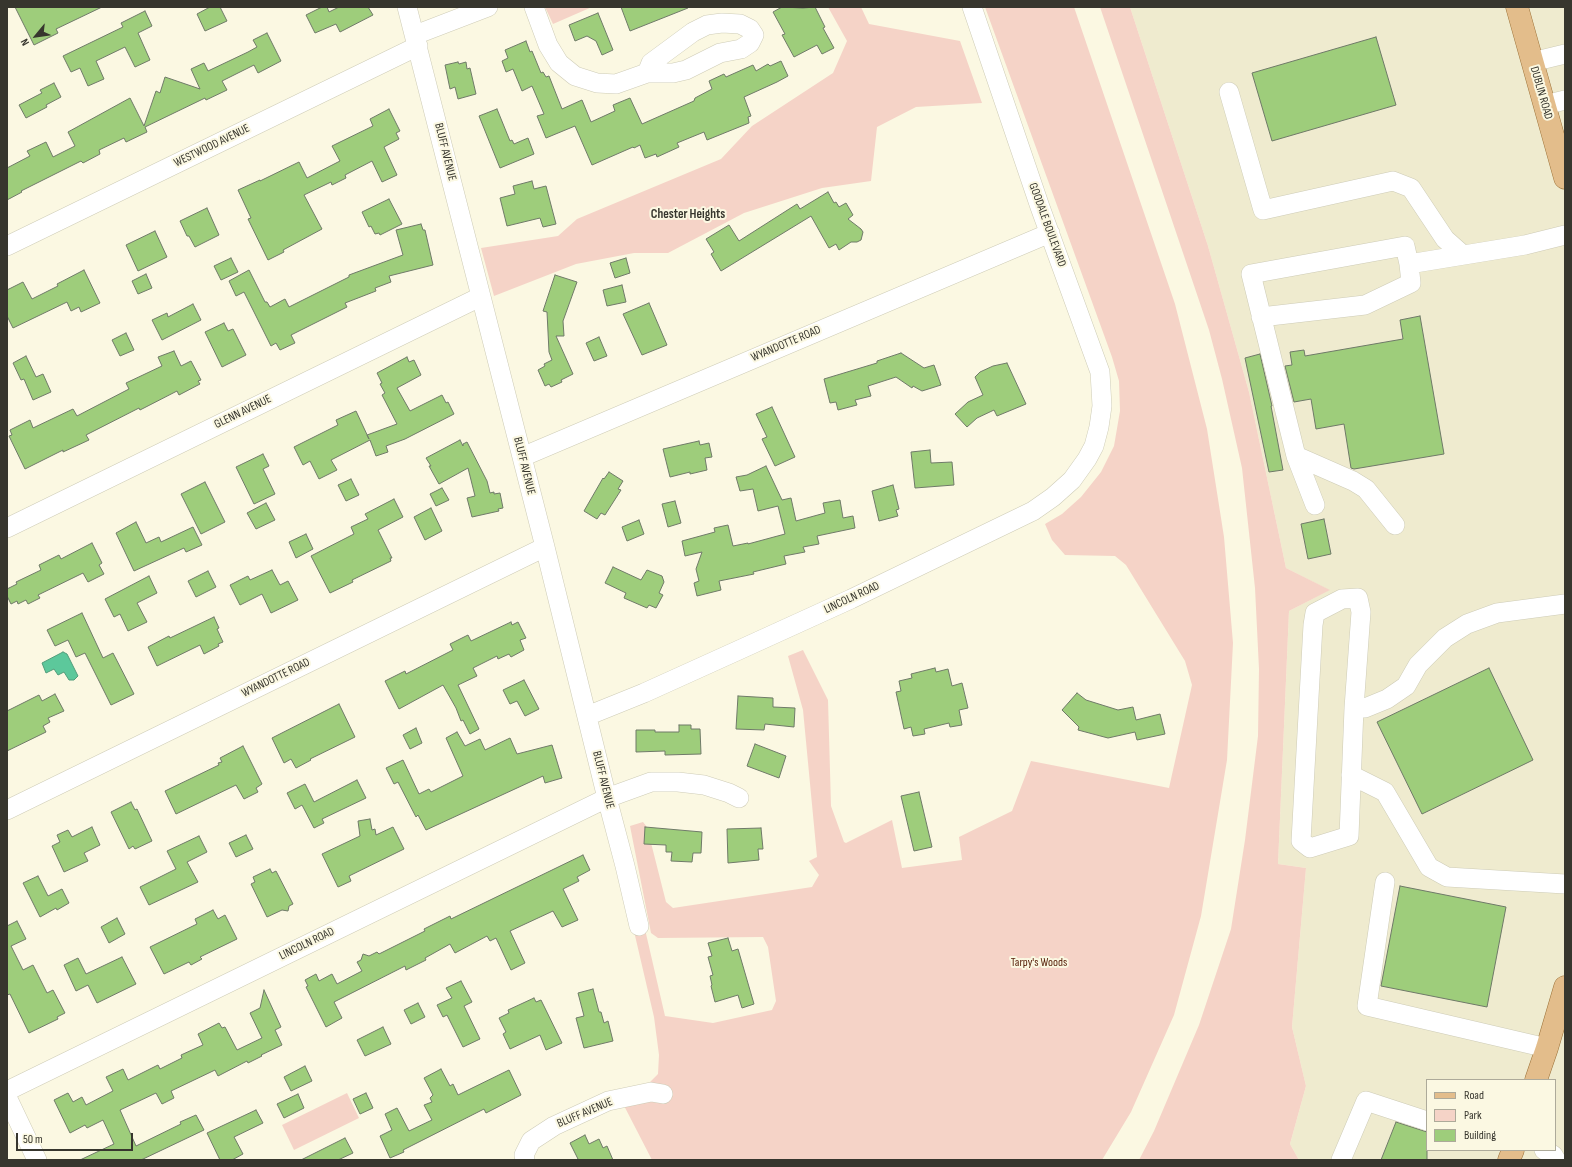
<!DOCTYPE html>
<html>
<head>
<meta charset="utf-8">
<style>
  body { margin:0 }
  #map { position:relative; width:1572px; height:1167px; overflow:hidden; background:#fbf8e2; font-family:"Sofia Sans Condensed",sans-serif }
  canvas { display:block }
  .frame { position:absolute; inset:0; border:8px solid #37362e; pointer-events:none }
  .legend { position:absolute; left:1426px; top:1079px; width:130px; height:72px; box-sizing:border-box; background:#fbf8e2; border:1px solid #adaa9a; margin:0; padding:5px 7px; list-style:none; font-size:12px; color:#37362e }
  .legend li { display:flex; align-items:center; gap:8px; height:20px }
  .legend b { width:20px; border:1px solid #adaa9a }
  .north { position:absolute; left:16px; top:16px; width:40px; height:40px; -webkit-text-stroke:3px #fbf8e2; paint-order:stroke; rotate:241deg; font-size:11px; font-weight:700; line-height:16px; text-align:center; color:#37362e }
  .north::after { content:''; display:block; margin:auto; width:14px; height:18px; background:#37362e; clip-path:polygon(50% 0,100% 100%,50% 72%,0 100%) }
  .scale { position:absolute; left:16px; top:1133px; width:117px; height:18px; box-sizing:border-box; border:2px solid #37362e; border-top:0; padding-left:5px; font-size:12px; line-height:14px; white-space:nowrap; color:#37362e; -webkit-text-stroke:3px #fbf8e2; paint-order:stroke }
</style>
</head>
<body>
<div id="map">
<canvas width="1572" height="1167"></canvas>
<div class="frame"></div>
<ul class="legend">
<li><b style="height:5px;background:#e3bd8b"></b>Road</li>
<li><b style="height:11px;background:#f5d3c7"></b>Park</li>
<li><b style="height:11px;background:#9ecd7b"></b>Building</li>
</ul>
<div class="north">N</div>
<div class="scale">50 m</div>
</div>
<script>
const c = document.querySelector('canvas').getContext('2d');
c.lineJoin = 'round';
function fillPath(path, color) { c.fillStyle = color; c.fill(path, 'evenodd'); }
const shape = rows => new Path2D(rows.map(r => 'M' + r).join(''));
function strokePath(path, color, width, dash) { c.strokeStyle = color; c.lineWidth = width; c.lineCap = dash ? 'butt' : 'round'; c.setLineDash(dash || []); c.stroke(path); }
function drawText(font, color, halo, rows, align = 'center') {
  c.font = font + ' "Sofia Sans Condensed",sans-serif'; c.lineWidth = 4; c.setLineDash([]); c.textBaseline = 'middle'; c.strokeStyle = halo; c.fillStyle = color; for (const [text, x, y, turn = 0] of rows) {
    c.save(); c.translate(x, y); c.rotate((+turn || 0) * Math.PI / 180); c.textAlign = isNaN(turn) ? turn : align; if (halo) c.strokeText(text, 0, 0); c.fillText(text, 0, 0); c.restore();
  }
}
fillPath(shape([
  [1130,7,1565,7,1565,1160,1299,1160,1290,1144,1306,1086,1292,1027,1306,868,1278,864,1289,611,1329,590,1286,568,1249,392,1208,246],
  [1427,1080,1555,1080,1555,1150,1427,1150]
]), '#efebcf');
fillPath(shape([
  [545,7,592,7,553,24],
  [828,7,861,7,869,24,960,41,982,103,916,107,877,127,871,181,822,188,744,213,668,253,634,253,576,264,494,296,481,248,558,236,577,219,721,159,752,126,833,73,847,41],
  [985,7,1074,7,1175,304,1207,429,1224,537,1233,643,1227,760,1201,916,1174,1015,1131,1112,1102,1160,652,1160,618,1094,647,1085,658,1074,659,1055,654,1017,633,927,644,925,665,1016,713,1023,772,1010,776,1001,768,947,763,937,658,938,651,933,630,826,643,822,647,827,666,902,673,908,812,887,819,875,809,861,817,857,803,710,788,656,803,650,828,700,831,806,844,842,846,843,892,820,902,868,962,860,959,837,1012,811,1031,761,1169,788,1192,685,1185,661,1126,565,1115,556,1065,555,1052,540,1045,524,1062,514,1081,497,1101,472,1114,446,1120,411,1119,381,1112,357],
  [1100,7,1130,7,1208,246,1249,392,1286,568,1330,590,1289,611,1278,864,1306,868,1292,1027,1306,1086,1290,1144,1299,1160,1139,1160,1154,1131,1199,1025,1231,929,1245,840,1258,736,1259,669,1255,588,1242,468,1222,379,1209,330],
  [347,1093,359,1118,294,1150,282,1125]
]), '#f5d3c7');
const water = shape([
  [63,652,67,654,78,676,74,680,69,680,64,672,58,675,54,669,46,673,42,663,63,652]
]);
fillPath(water, '#5cc89b');
strokePath(water, '#519c7a', 1);
const building = shape([
  [15,7,102,7,56,29,58,33,34,45,15,7],
  [210,7,220,7,227,21,205,31,197,14,210,7],
  [322,7,327,7,329,12,339,7,368,7,373,15,340,32,336,24,315,33,306,15,322,7],
  [621,7,688,7,688,8,630,31,621,7],
  [782,7,803,8,815,7,825,27,823,28,834,48,822,54,817,45,794,57,782,35,785,34,773,12,782,7],
  [145,11,152,26,138,33,150,60,135,67,125,47,96,61,104,79,88,86,80,68,71,72,63,56,123,27,121,23,145,11],
  [598,13,613,50,602,55,596,41,587,36,575,41,569,25,598,13],
  [267,33,281,61,258,73,254,65,222,81,227,90,206,100,205,98,145,127,147,132,126,142,124,138,99,150,100,154,83,163,81,161,21,191,22,192,7,200,7,168,30,156,27,151,46,142,53,157,75,146,68,132,130,98,144,126,156,91,160,93,165,77,200,89,191,69,204,63,208,71,248,52,257,47,253,40,267,33],
  [1376,37,1396,105,1272,141,1252,73,1376,37],
  [526,41,530,52,532,51,541,73,543,72,546,77,549,76,562,109,582,100,591,122,615,111,613,105,630,98,642,124,694,101,695,98,712,89,709,81,724,74,726,77,753,65,756,71,768,64,770,66,781,61,788,76,777,82,744,97,751,116,748,117,749,123,707,140,704,132,677,143,679,147,657,157,656,154,645,158,640,145,634,148,633,147,592,165,575,126,546,138,537,116,544,114,532,86,522,91,513,69,506,72,502,61,508,58,505,50,526,41],
  [458,62,459,64,466,62,467,69,470,68,476,94,458,99,455,87,450,89,445,65,458,62],
  [54,83,61,97,46,105,47,107,26,118,19,105,42,93,40,90,54,83],
  [389,109,400,131,396,133,399,139,384,147,397,175,382,182,372,161,345,175,346,178,332,185,331,182,304,195,322,229,283,250,284,252,268,260,248,219,251,218,238,190,260,180,260,181,299,162,307,178,340,161,332,146,373,126,370,119,389,109],
  [497,109,510,141,512,140,514,144,528,138,534,154,500,168,479,116,497,109],
  [532,181,534,189,546,186,556,224,543,227,540,218,507,226,500,198,515,194,513,186,532,181],
  [828,192,834,203,836,202,839,207,846,203,853,215,848,219,861,229,863,232,861,240,857,242,851,242,839,250,836,244,829,248,811,216,721,271,711,254,714,252,706,239,729,225,739,241,797,204,800,209,828,192],
  [389,199,402,224,380,235,379,233,375,234,371,226,369,227,362,212,389,199],
  [207,208,219,235,195,247,189,236,187,236,180,221,207,208],
  [421,224,423,230,425,230,433,265,389,276,391,282,375,288,376,291,345,303,347,307,291,335,295,343,280,350,276,343,271,346,244,292,236,296,229,281,249,270,265,302,267,302,270,307,285,299,289,307,349,277,349,275,403,255,396,230,421,224],
  [155,231,167,257,138,271,126,245,155,231],
  [231,258,238,272,221,280,214,266,231,258],
  [626,258,630,273,615,278,610,263,626,258],
  [84,270,100,303,81,312,79,307,71,311,67,302,13,328,7,316,7,290,23,282,32,299,58,286,57,284,84,270],
  [146,274,152,288,138,294,132,281,146,274],
  [555,275,577,282,563,321,564,336,556,336,573,374,561,380,562,382,551,387,549,384,545,386,538,370,545,366,544,364,552,360,549,352,547,312,543,311,555,275],
  [622,285,626,302,607,306,603,290,622,285],
  [649,303,667,345,642,355,623,314,649,303],
  [193,304,201,320,162,340,152,320,167,313,168,317,193,304],
  [1420,316,1444,454,1354,469,1351,468,1344,424,1316,429,1311,399,1294,402,1285,366,1292,365,1290,352,1304,350,1305,356,1403,339,1400,320,1420,316],
  [224,323,228,331,233,329,246,355,222,367,205,332,224,323],
  [126,333,134,350,120,356,112,340,126,333],
  [599,337,607,356,594,361,586,343,599,337],
  [174,351,181,366,191,361,201,380,198,381,200,384,179,395,177,391,140,410,139,408,86,435,89,440,63,452,63,450,25,469,9,436,12,435,10,430,30,420,33,428,73,409,77,416,129,389,126,383,162,366,158,357,174,351],
  [901,353,924,368,934,365,941,385,922,391,913,386,912,388,896,377,868,386,871,396,855,400,857,405,838,410,836,402,830,403,824,379,877,363,877,361,901,353],
  [1260,354,1272,406,1271,406,1283,470,1269,472,1245,358,1260,354],
  [26,356,36,377,43,374,51,392,33,400,24,379,21,380,13,363,26,356],
  [407,357,409,362,414,360,421,375,397,388,410,411,442,395,446,403,448,402,454,414,405,439,386,446,388,452,376,456,370,440,331,460,337,470,319,479,310,461,303,465,294,447,338,425,336,420,356,411,369,439,367,435,397,424,382,395,385,393,380,384,382,383,377,373,407,357],
  [1007,363,1026,404,997,416,994,410,977,418,967,427,955,414,968,402,983,395,975,377,980,372,993,366,1007,363],
  [772,407,795,457,775,466,762,439,767,437,756,414,772,407],
  [460,440,463,446,463,444,467,442,487,481,490,493,494,492,494,494,500,493,503,508,498,509,499,511,472,517,467,498,475,496,468,468,439,484,429,466,431,466,426,458,460,440],
  [699,441,700,445,709,443,712,457,705,458,707,470,690,474,690,472,670,477,663,449,699,441],
  [930,450,931,463,952,462,954,485,915,488,911,452,930,450],
  [263,454,269,466,263,469,275,494,254,504,236,467,263,454],
  [766,466,782,500,791,498,796,521,825,513,823,503,840,500,843,518,853,516,855,528,817,536,819,544,803,547,805,552,784,556,786,564,753,572,754,574,719,581,721,590,697,596,694,583,699,581,696,569,702,552,685,556,682,541,715,532,714,528,728,525,733,546,748,543,748,544,785,534,778,506,758,511,753,489,740,491,736,477,747,475,766,466],
  [609,472,623,481,618,489,621,490,605,515,601,513,597,519,584,511,603,478,604,479,609,472],
  [351,479,359,495,346,501,338,485,351,479],
  [205,482,225,522,201,534,181,494,205,482],
  [893,485,899,509,896,510,898,516,879,521,872,491,893,485],
  [442,488,449,500,436,506,430,494,442,488],
  [394,499,403,517,378,530,392,558,390,558,391,561,352,580,353,582,330,593,311,556,354,534,351,527,368,519,365,514,394,499],
  [675,501,681,523,668,527,662,504,675,501],
  [266,503,275,520,256,529,247,513,266,503],
  [431,508,442,531,425,540,414,517,431,508],
  [1324,519,1331,554,1308,559,1301,524,1324,519],
  [639,520,644,534,627,541,622,527,639,520],
  [136,522,146,543,159,537,161,542,193,527,202,545,186,552,184,548,134,571,116,533,136,522],
  [306,534,313,549,296,558,289,542,306,534],
  [92,543,102,563,99,565,104,574,88,582,83,573,38,595,40,598,28,604,26,600,18,604,17,601,11,604,7,596,7,589,17,584,16,582,41,570,39,565,59,555,61,559,92,543],
  [613,567,641,580,647,570,662,576,664,582,659,593,663,595,656,608,649,605,647,608,624,598,626,593,605,583,613,567],
  [272,570,280,585,288,581,298,600,271,613,262,594,240,605,230,585,248,576,250,580,272,570],
  [208,571,216,587,196,597,188,581,208,571],
  [149,576,157,593,137,603,147,622,128,631,120,614,114,617,105,599,149,576],
  [82,613,103,658,113,653,134,694,111,705,85,653,76,657,68,640,55,646,47,630,82,613],
  [214,617,219,628,217,629,223,642,218,644,219,646,204,654,200,645,157,666,148,647,169,636,170,638,214,617],
  [511,622,512,625,518,622,526,638,520,640,524,650,511,657,509,654,498,659,497,656,473,668,477,676,458,685,479,729,470,734,463,720,461,721,456,708,443,685,399,709,385,681,405,671,406,674,453,650,450,644,468,635,471,641,511,622],
  [935,668,936,672,948,669,952,686,962,683,968,708,959,710,962,725,950,727,949,723,924,729,925,734,913,736,911,727,904,729,896,692,901,691,899,681,912,678,911,674,935,668],
  [1489,668,1533,760,1422,814,1377,722,1489,668],
  [524,680,539,709,525,716,517,701,510,704,503,690,524,680],
  [1077,693,1086,700,1118,710,1133,707,1136,720,1160,714,1165,734,1137,740,1135,732,1108,738,1078,730,1079,727,1062,710,1077,693],
  [55,694,64,711,48,718,50,722,43,726,46,732,7,751,7,711,39,695,42,701,55,694],
  [738,696,773,698,773,707,795,708,794,727,765,724,764,730,736,729,738,696],
  [339,704,355,737,310,759,311,760,296,768,291,759,284,763,272,738,339,704],
  [679,725,691,725,691,729,700,729,701,754,665,755,665,751,636,752,636,730,655,730,655,732,679,732,679,725],
  [416,728,422,743,410,749,403,735,416,728],
  [457,732,465,746,480,739,485,750,510,738,517,754,552,745,562,778,545,783,543,776,426,830,418,815,416,817,398,782,394,784,386,768,403,760,419,794,429,789,431,792,463,776,446,738,457,732],
  [755,744,786,756,779,778,747,766,755,744],
  [243,746,262,784,256,788,258,792,244,799,236,785,176,814,165,791,219,765,218,763,222,762,220,758,243,746],
  [357,780,366,798,322,819,324,823,314,828,302,805,295,809,287,793,305,784,314,802,357,780],
  [919,792,932,847,914,851,901,796,919,792],
  [131,802,135,810,137,809,152,841,135,849,133,846,129,849,111,812,131,802],
  [370,819,372,830,375,829,376,835,393,827,404,849,349,876,351,881,338,887,322,854,360,836,358,821,370,819],
  [92,827,100,845,84,853,88,861,64,872,52,846,60,842,57,835,68,830,72,837,92,827],
  [645,827,702,832,701,853,693,853,692,862,671,861,672,852,666,852,666,845,644,844,645,827],
  [761,828,763,849,758,849,759,860,728,863,727,829,761,828],
  [246,835,253,849,236,857,229,843,246,835],
  [199,836,207,852,187,862,198,882,149,905,140,887,176,869,167,851,199,836],
  [583,855,590,870,577,877,579,881,563,889,578,920,562,927,553,911,510,931,525,963,511,970,496,938,490,941,487,936,455,953,450,944,425,958,426,960,406,970,405,966,334,1002,342,1018,326,1027,306,987,308,986,305,980,316,974,319,981,332,974,337,984,362,971,357,962,361,960,363,954,369,956,377,952,379,954,425,931,424,929,450,916,451,919,583,855],
  [270,869,272,873,276,871,293,904,289,906,288,911,282,910,267,917,251,884,255,882,253,877,270,869],
  [38,876,48,896,62,889,69,903,57,910,56,908,40,917,23,883,38,876],
  [1400,886,1506,907,1487,1007,1381,986,1400,886],
  [213,910,218,919,225,915,237,939,200,957,202,959,191,965,189,962,164,974,150,947,197,924,195,919,213,910],
  [117,918,125,934,109,943,101,927,117,918],
  [17,921,26,939,11,946,23,970,33,965,47,993,53,990,65,1013,57,1017,58,1019,29,1033,10,994,7,995,7,926,17,921],
  [728,938,732,951,738,949,754,1004,742,1008,738,995,715,1002,711,986,712,985,710,976,713,975,708,957,712,956,708,943,728,938],
  [122,957,136,984,97,1003,88,985,76,991,64,965,78,958,86,974,122,957],
  [461,981,472,1002,464,1006,480,1039,463,1047,447,1015,443,1017,437,1005,452,998,446,988,461,981],
  [593,989,599,1012,601,1012,604,1023,608,1021,613,1041,584,1048,576,1018,584,1016,578,993,593,989],
  [264,990,281,1027,275,1030,282,1045,261,1055,262,1056,248,1063,247,1061,218,1076,215,1070,171,1091,174,1098,162,1104,156,1093,120,1110,136,1146,181,1124,180,1122,196,1115,204,1130,141,1160,80,1160,114,1144,103,1120,87,1128,85,1125,70,1133,54,1100,68,1093,73,1102,82,1097,86,1105,113,1091,106,1077,123,1069,128,1080,158,1065,160,1069,182,1058,181,1055,203,1045,198,1034,219,1023,222,1028,225,1027,237,1050,262,1038,250,1013,260,1008,264,990],
  [534,998,536,1002,541,1000,562,1043,546,1050,540,1035,510,1049,503,1034,506,1032,499,1018,509,1013,508,1010,534,998],
  [418,1003,425,1017,411,1024,404,1010,418,1003],
  [383,1027,391,1044,365,1056,357,1040,383,1027],
  [305,1066,312,1081,291,1091,284,1077,305,1066],
  [441,1069,450,1086,453,1084,458,1095,509,1070,521,1095,486,1113,484,1109,403,1150,404,1152,390,1158,380,1136,392,1130,385,1114,397,1108,409,1131,432,1120,424,1105,432,1102,430,1098,433,1095,424,1078,441,1069],
  [366,1093,373,1108,360,1114,353,1099,366,1093],
  [298,1094,304,1108,284,1118,277,1104,298,1094],
  [256,1110,263,1123,234,1137,243,1154,232,1160,220,1160,207,1133,256,1110],
  [1396,1122,1427,1132,1427,1160,1381,1160,1396,1122],
  [585,1135,589,1144,599,1139,603,1148,607,1146,613,1160,576,1160,578,1159,570,1143,585,1135],
  [345,1138,353,1153,338,1160,301,1160,345,1138]
]);
fillPath(building, '#9ecd7b');
strokePath(building, '#6f7a68', 1);
const minor = shape([
  [407,7,545,547,607,798,625,866,639,926],
  [534,7,548,45,559,63,575,76,597,83,616,84,647,73],
  [722,23,740,24,750,29,754,35,750,43,741,49,720,53,686,70,673,73,647,73,651,63,693,32,707,25,722,23],
  [415,35,488,7],
  [1532,62,1565,54],
  [1229,92,1263,210,1393,181,1411,188,1445,239,1463,255],
  [1545,105,1565,100],
  [7,246,418,46],
  [1261,317,1365,305,1411,283,1409,264],
  [1296,456,1315,505],
  [522,457,1050,233],
  [1395,525,1366,489,1353,481,1296,456,1251,274,1405,246,1409,264,1525,245,1565,235],
  [7,528,480,297],
  [1354,708,1349,836,1310,848,1301,841,1313,625,1315,613,1342,599,1358,598,1361,612,1354,708,1365,708,1387,699,1406,686,1418,665,1445,638,1467,624,1497,613,1565,604],
  [587,716,644,693,739,650,851,599,1033,511,1053,497,1072,480,1087,459,1094,446,1099,427,1102,406,1100,372,1040,207,972,7],
  [1351,775,1385,792,1429,867,1447,877,1565,884],
  [7,810,545,547],
  [1385,882,1367,1006,1547,1048],
  [7,1091,607,798,651,782,678,782,704,785,729,793,739,798],
  [7,1097,37,1160],
  [1544,1150,1553,1155,1556,1160],
  [525,1160,524,1155,531,1141,554,1126,608,1101,651,1092,663,1094],
  [1341,1160,1366,1101,1427,1121]
]);
const major = shape([
  [1517,7,1565,178],
  [1536,1080,1547,1048,1565,987],
  [1509,1160,1513,1150]
]);
strokePath(minor, '#ceccb7', 20);
strokePath(major, '#9b7138', 23);
strokePath(minor, '#fff', 19);
strokePath(major, '#e3bd8b', 22);
drawText('12px', '#37362e', '#fbf8e2', [
  ["DUBLIN ROAD",1541,93,74],
  ["WESTWOOD AVENUE",212,146,-26],
  ["BLUFF AVENUE",445,152,76],
  ["GOODALE BOULEVARD",1047,225,70],
  ["WYANDOTTE ROAD",786,344,-23],
  ["GLENN AVENUE",243,412,-26],
  ["BLUFF AVENUE",524,466,76],
  ["LINCOLN ROAD",852,598,-25],
  ["WYANDOTTE ROAD",276,678,-26],
  ["BLUFF AVENUE",603,780,76],
  ["LINCOLN ROAD",307,944,-26],
  ["BLUFF AVENUE",585,1113,-23]
]);
drawText('12px', '#541c06', '#fbf8e2', [
  ["Tarpy's Woods",1039,963]
]);
drawText('bold 13px', '#37362e', '#fbf8e2', [
  ["Chester Heights",688,215]
]);
</script>
</body>
</html>
